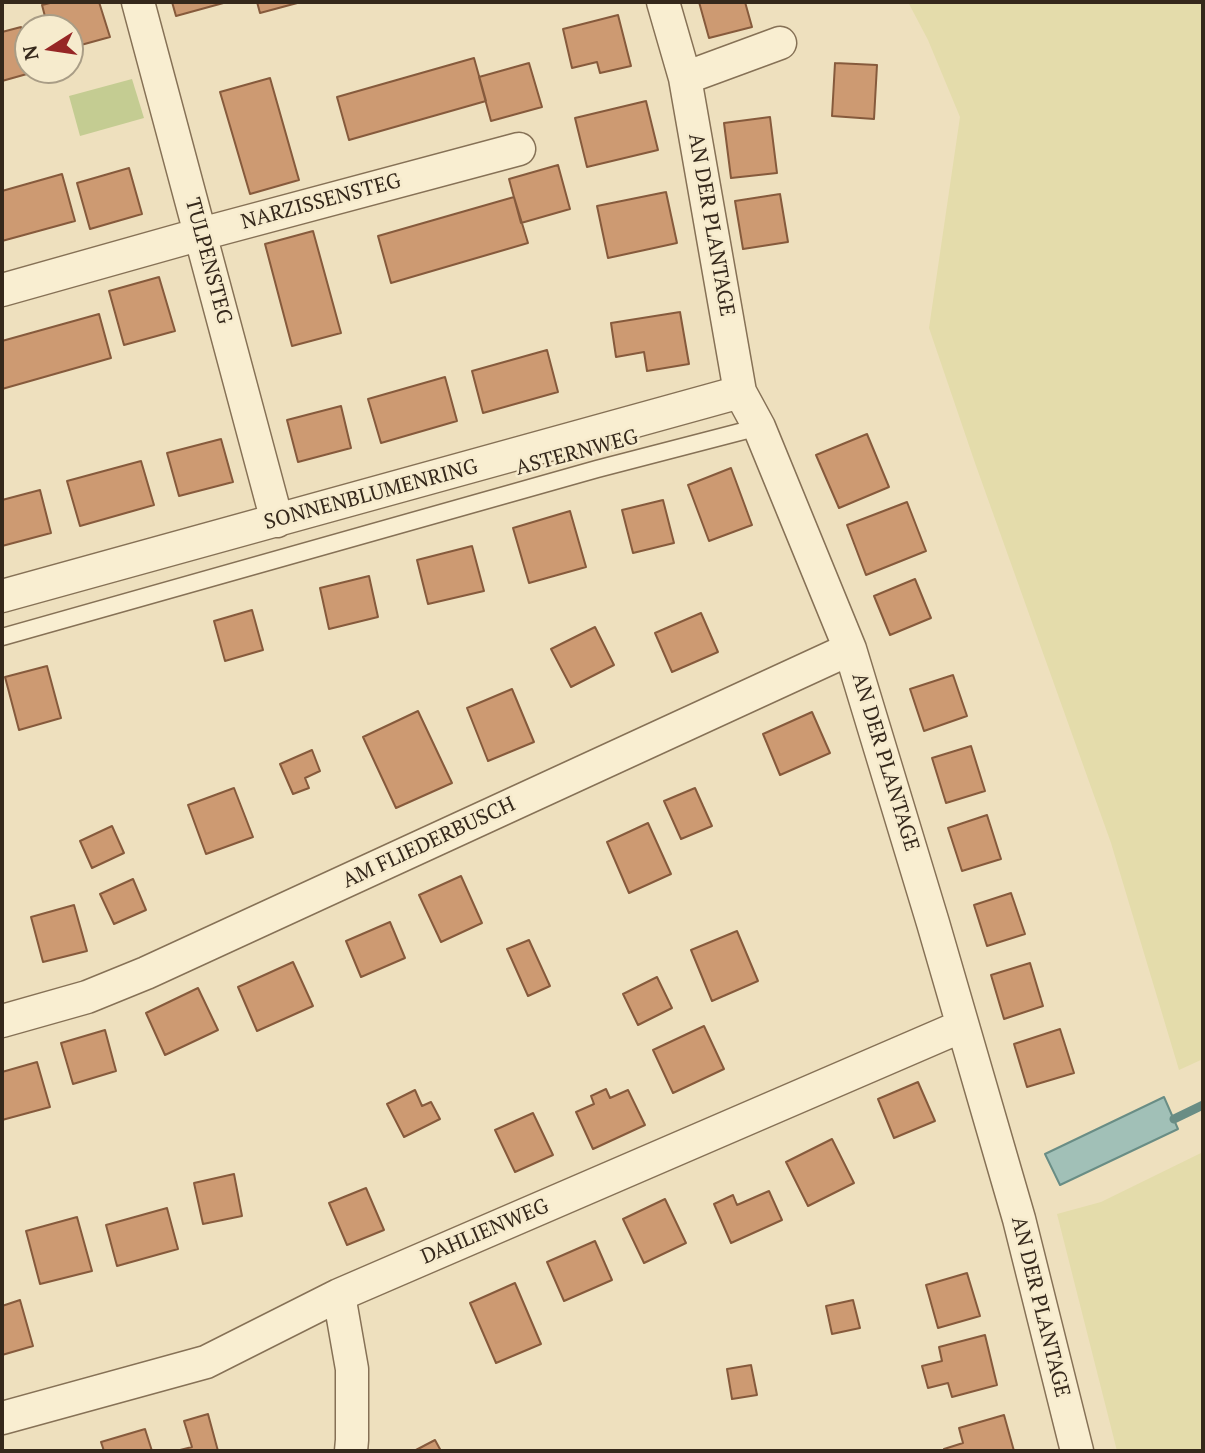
<!DOCTYPE html>
<html>
<head>
<meta charset="utf-8">
<style>
  body { margin:0 }
  #map { position:relative; width:1205px; height:1453px; overflow:hidden; background:#eee0be; font-family:"PT Serif",serif }
  canvas { display:block }
  .frame { position:absolute; inset:0; border:4px solid #35281b; pointer-events:none }
  .north { position:absolute; left:14px; top:14px; width:70px; height:70px; box-sizing:border-box; background:#f6ebcd; border:2px solid #a99d86; border-radius:50%; rotate:258deg; font-size:19px; font-weight:700; line-height:28px; text-align:center; color:#35281b }
  .north::after { content:''; display:block; margin:auto; width:24px; height:32px; background:#962625; clip-path:polygon(50% 0,100% 100%,50% 72%,0 100%) }
</style>
</head>
<body>
<div id="map">
<canvas width="1205" height="1453"></canvas>
<div class="frame"></div>
<div class="north">N</div>
</div>
<script>
const c = document.querySelector('canvas').getContext('2d');
c.lineJoin = 'round';
function fillPath(path, color) { c.fillStyle = color; c.fill(path, 'evenodd'); }
const shape = rows => new Path2D(rows.map(r => 'M' + r).join(''));
function strokePath(path, color, width, dash) { c.strokeStyle = color; c.lineWidth = width; c.lineCap = dash ? 'butt' : 'round'; c.setLineDash(dash || []); c.stroke(path); }
function drawText(font, color, halo, rows, align = 'center') {
  c.font = font + ' "PT Serif",serif'; c.lineWidth = 5; c.setLineDash([]); c.textBaseline = 'middle'; c.strokeStyle = halo; c.fillStyle = color; for (const [text, x, y, turn = 0] of rows) {
    c.save(); c.translate(x, y); c.rotate((+turn || 0) * Math.PI / 180); c.textAlign = isNaN(turn) ? turn : align; if (halo) c.strokeText(text, 0, 0); c.fillText(text, 0, 0); c.restore();
  }
}
fillPath(shape([
  [908,2,1203,2,1203,1059,1179,1070,1111,843,975,463,929,328,960,117,928,40],
  [1203,1152,1203,1451,1117,1451,1057,1214,1101,1202]
]), '#e4dcab');
fillPath(shape([
  [132,79,144,118,80,136,69,96]
]), '#c4cc92');
const water = shape([
  [1164,1097,1178,1129,1060,1185,1045,1154,1164,1097]
]);
fillPath(water, '#a1c0b7');
strokePath(water, '#698d85', 2);
strokePath(shape([
  [1174,1119,1203,1105]
]), '#698d85', 9);
const building = shape([
  [54,2,99,2,110,37,70,48,70,28,48,28,42,5,54,2],
  [172,2,227,2,176,16,172,2],
  [257,2,301,2,260,13,257,2],
  [699,2,745,2,752,27,709,38,699,2],
  [618,15,631,66,600,73,597,62,572,68,563,29,618,15],
  [21,27,28,52,28,70,33,70,34,72,2,81,2,32,21,27],
  [474,58,486,101,349,140,337,97,474,58],
  [529,63,542,107,491,121,479,77,529,63],
  [835,63,877,65,874,119,832,116,835,63],
  [270,78,299,180,250,194,220,92,270,78],
  [646,101,658,150,587,167,575,118,646,101],
  [770,117,777,173,731,178,724,123,770,117],
  [558,165,570,209,521,223,509,179,558,165],
  [129,168,142,214,90,229,77,183,129,168],
  [62,174,75,221,2,241,2,191,62,174],
  [666,192,677,243,608,258,597,206,666,192],
  [780,194,788,242,743,249,735,201,780,194],
  [514,197,528,243,391,283,378,236,514,197],
  [313,231,341,333,292,346,265,244,313,231],
  [159,277,175,331,124,345,109,291,159,277],
  [680,312,689,364,647,371,644,352,616,357,611,323,680,312],
  [99,314,111,358,2,389,2,341,99,314],
  [547,350,558,392,483,413,472,371,547,350],
  [445,377,457,421,381,443,368,399,445,377],
  [341,406,351,448,298,462,287,420,341,406],
  [867,434,889,487,839,508,816,455,867,434],
  [221,439,233,482,179,496,167,453,221,439],
  [141,461,154,505,80,526,67,481,141,461],
  [731,468,752,525,709,541,688,485,731,468],
  [40,490,51,533,2,546,2,500,40,490],
  [663,500,674,543,633,553,622,510,663,500],
  [907,502,926,551,866,575,847,525,907,502],
  [570,511,586,567,529,583,513,528,570,511],
  [472,546,484,591,428,604,417,560,472,546],
  [369,576,378,617,329,629,320,588,369,576],
  [915,579,931,618,890,635,874,596,915,579],
  [252,610,263,650,225,661,214,621,252,610],
  [701,613,718,652,672,672,655,633,701,613],
  [595,627,614,665,571,687,551,649,595,627],
  [47,666,61,718,19,730,5,677,47,666],
  [953,675,967,716,924,731,910,689,953,675],
  [512,689,534,742,488,761,467,708,512,689],
  [418,711,452,783,396,808,363,737,418,711],
  [812,712,830,753,780,775,763,734,812,712],
  [971,746,985,791,946,803,932,758,971,746],
  [312,750,320,771,305,778,309,788,293,794,280,764,312,750],
  [234,788,253,837,206,854,188,805,234,788],
  [695,788,712,826,681,839,664,801,695,788],
  [987,815,1001,859,962,871,948,828,987,815],
  [648,823,671,874,629,893,607,842,648,823],
  [112,826,124,853,92,868,80,841,112,826],
  [461,876,482,923,441,942,419,895,461,876],
  [133,879,146,910,114,924,100,894,133,879],
  [1011,893,1025,934,987,946,974,905,1011,893],
  [74,905,87,951,43,962,31,917,74,905],
  [390,922,405,958,361,977,346,941,390,922],
  [737,931,758,981,712,1001,691,950,737,931],
  [529,940,550,986,528,996,507,949,529,940],
  [293,962,313,1006,257,1031,238,987,293,962],
  [1030,963,1043,1006,1004,1019,991,975,1030,963],
  [657,977,672,1008,638,1025,623,994,657,977],
  [198,988,218,1030,165,1055,146,1013,198,988],
  [704,1026,724,1069,673,1093,653,1050,704,1026],
  [1060,1029,1074,1073,1027,1087,1014,1044,1060,1029],
  [105,1030,116,1071,73,1084,61,1043,105,1030],
  [37,1062,50,1107,2,1120,2,1072,37,1062],
  [918,1082,935,1121,894,1138,878,1099,918,1082],
  [606,1089,610,1098,628,1090,645,1125,593,1149,576,1112,594,1104,591,1096,606,1089],
  [415,1090,422,1106,431,1102,440,1119,404,1137,387,1104,415,1090],
  [533,1113,553,1155,515,1172,495,1130,533,1113],
  [832,1139,854,1183,808,1206,786,1162,832,1139],
  [234,1174,242,1216,203,1224,194,1183,234,1174],
  [366,1188,384,1230,347,1245,329,1203,366,1188],
  [769,1191,782,1220,731,1243,714,1204,733,1195,737,1205,769,1191],
  [665,1199,686,1243,644,1263,623,1219,665,1199],
  [167,1208,178,1249,117,1266,106,1225,167,1208],
  [77,1217,92,1271,40,1284,26,1231,77,1217],
  [595,1241,612,1280,564,1301,547,1262,595,1241],
  [967,1273,980,1316,938,1328,926,1285,967,1273],
  [515,1283,541,1344,496,1363,470,1303,515,1283],
  [20,1300,33,1346,2,1355,2,1306,20,1300],
  [853,1300,860,1328,832,1334,826,1306,853,1300],
  [985,1335,997,1385,952,1397,948,1383,928,1388,922,1366,942,1361,939,1347,985,1335],
  [751,1365,757,1395,732,1399,727,1369,751,1365],
  [208,1414,218,1451,176,1451,192,1447,184,1421,208,1414],
  [1004,1415,1014,1451,945,1451,944,1449,963,1443,959,1428,1004,1415],
  [145,1429,152,1451,104,1451,101,1442,145,1429],
  [435,1440,441,1451,414,1451,435,1440]
]);
fillPath(building, '#cd9a72');
strokePath(building, '#865a3c', 2);
const lane = shape([
  [2,637,597,469,759,427]
]);
const street = shape([
  [138,2,277,521],
  [663,2,685,78,740,392,759,427,850,649,933,923,1019,1219,1077,1451],
  [685,78,780,43],
  [2,290,201,234,519,149],
  [2,596,740,392],
  [2,1021,87,997,146,973,850,649],
  [339,1295,352,1369,352,1440,351,1451],
  [2,1418,206,1362,339,1295,962,1026]
]);
strokePath(lane, '#867156', 19);
strokePath(street, '#867156', 35);
strokePath(lane, '#f9eed1', 16);
strokePath(street, '#f9eed1', 32);
drawText('21px', '#35281b', '#f6ebcd', [
  ["NARZISSENSTEG",321,202,-15],
  ["AN DER PLANTAGE",711,225,80],
  ["TULPENSTEG",208,261,75],
  ["ASTERNWEG",577,453,-15],
  ["SONNENBLUMENRING",371,495,-15],
  ["AN DER PLANTAGE",885,762,73],
  ["AM FLIEDERBUSCH",429,843,-25],
  ["DAHLIENWEG",485,1232,-23],
  ["AN DER PLANTAGE",1040,1307,76]
]);
</script>
</body>
</html>
